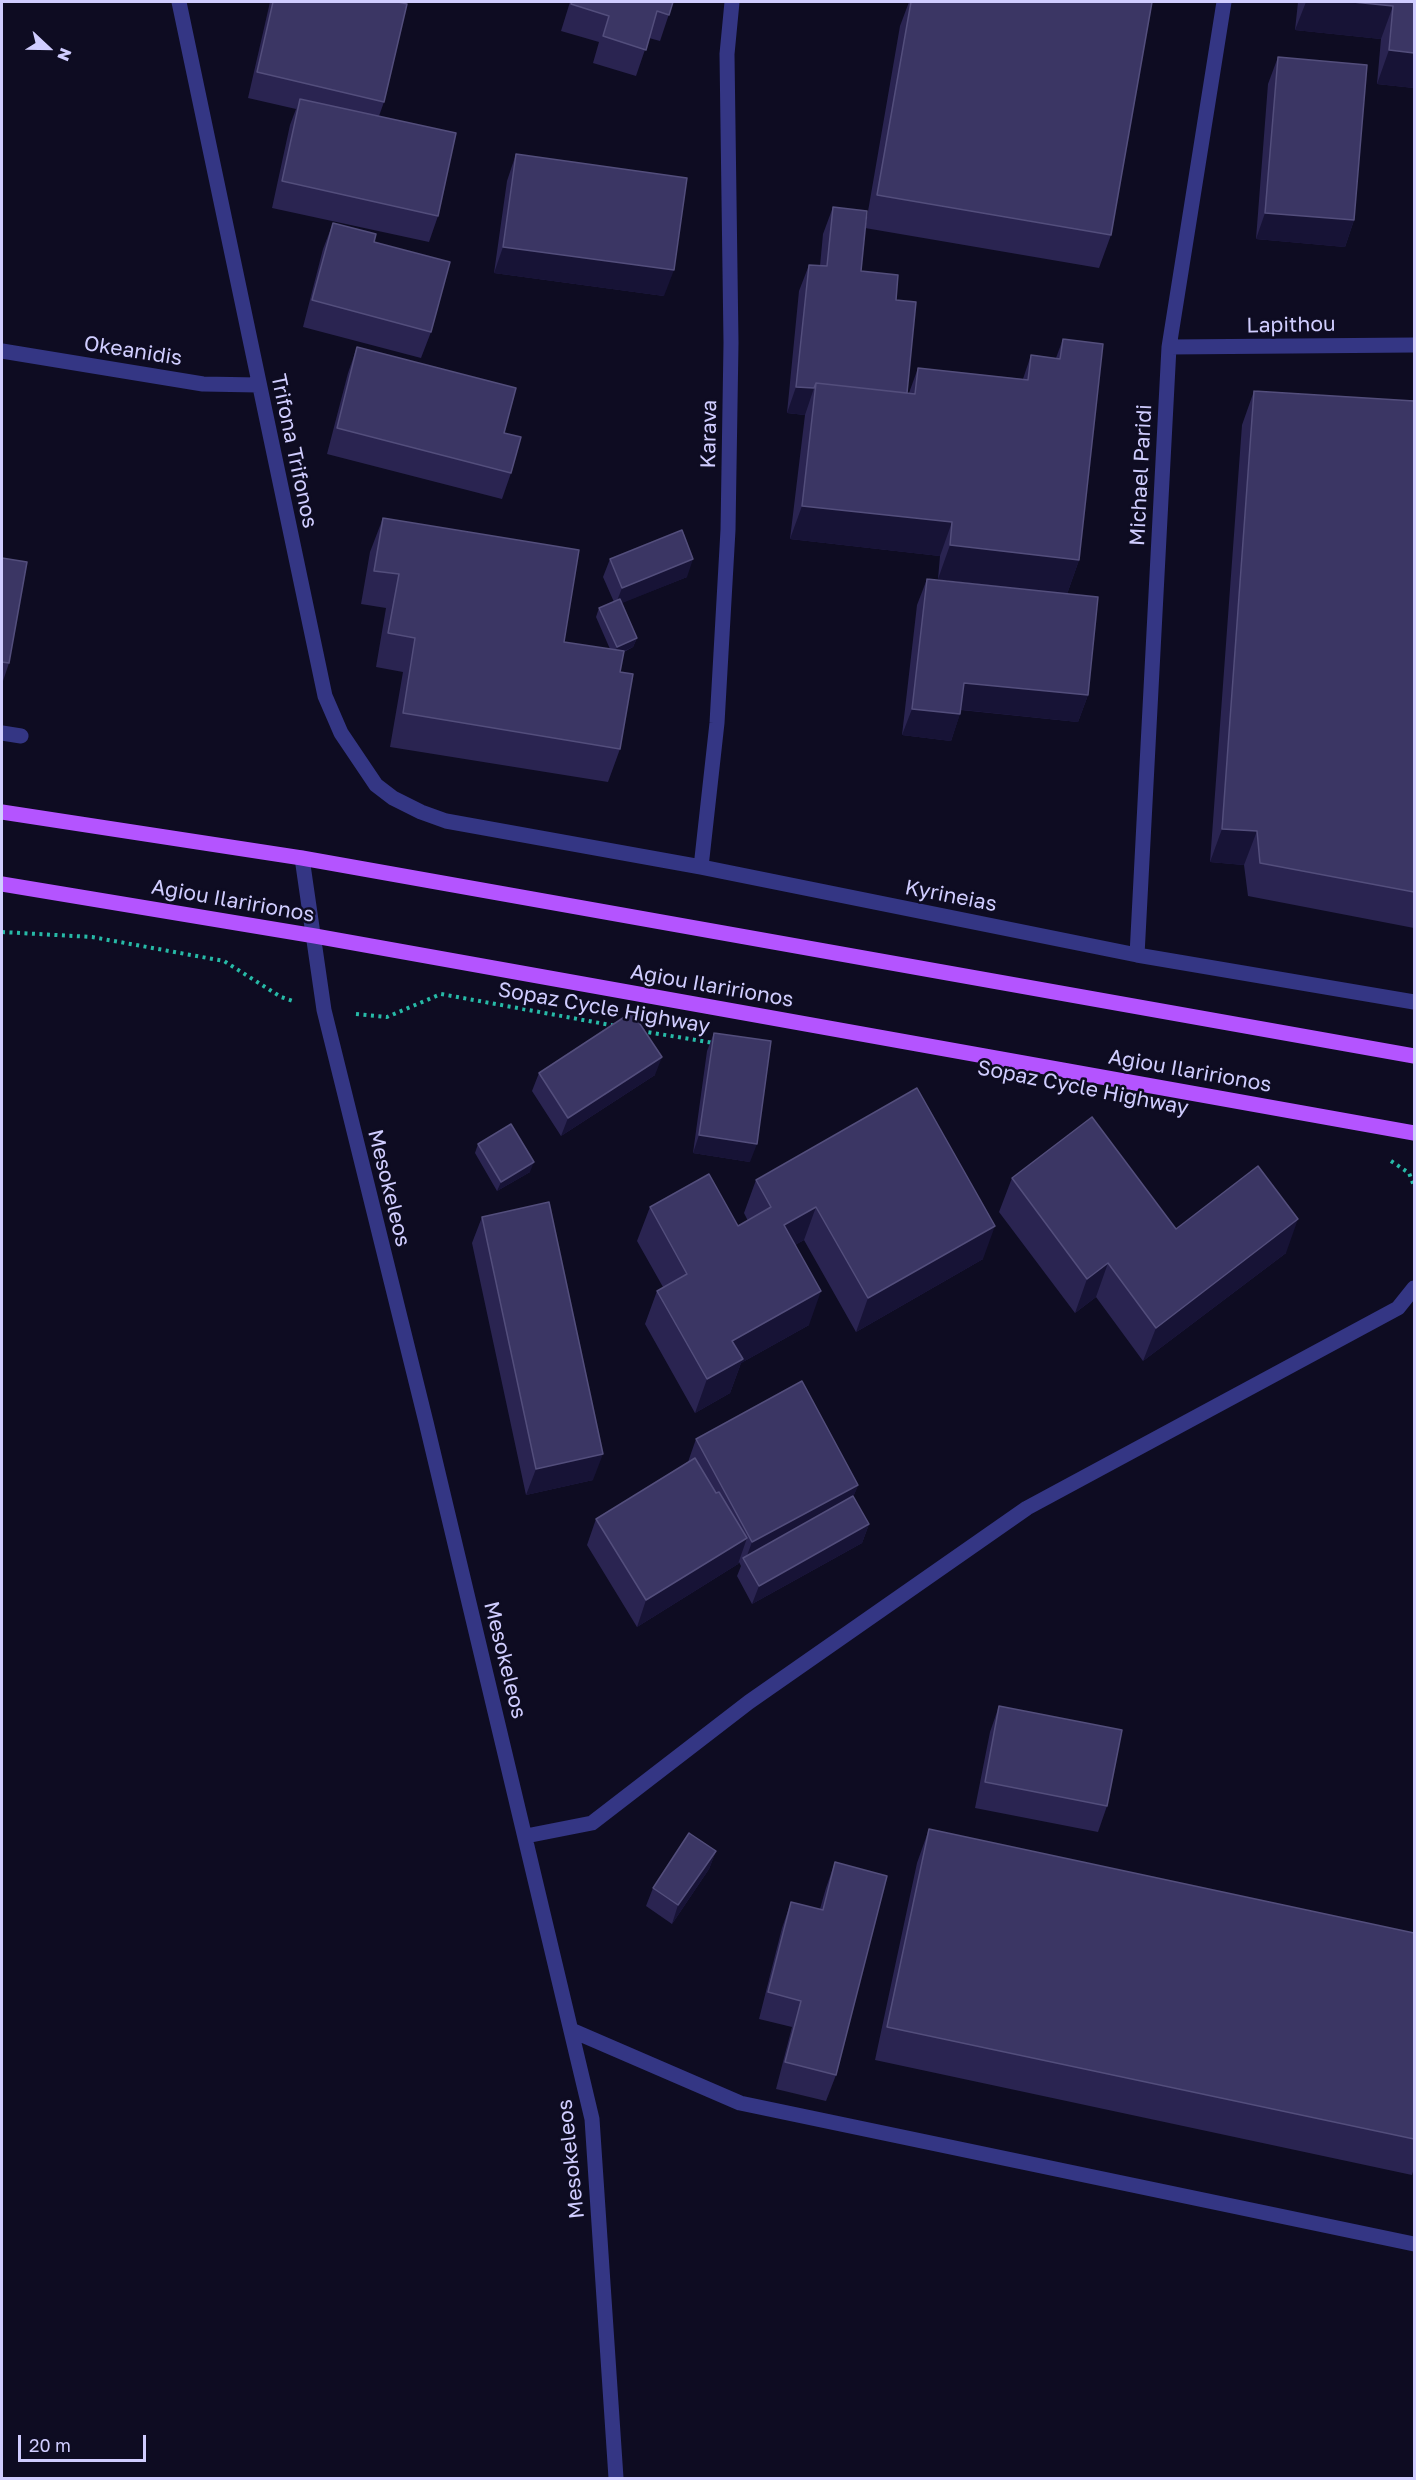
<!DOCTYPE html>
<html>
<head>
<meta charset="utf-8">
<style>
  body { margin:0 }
  #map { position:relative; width:1416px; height:2480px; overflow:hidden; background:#0e0c22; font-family:"Golos Text",sans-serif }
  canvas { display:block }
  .frame { position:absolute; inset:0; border:3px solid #d0cdff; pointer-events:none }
  .north { position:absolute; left:18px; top:18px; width:60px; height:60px; -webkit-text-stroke:4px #0e0c22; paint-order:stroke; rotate:112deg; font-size:16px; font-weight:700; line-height:24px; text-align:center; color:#d0cdff }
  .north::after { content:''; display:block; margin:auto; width:21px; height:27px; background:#d0cdff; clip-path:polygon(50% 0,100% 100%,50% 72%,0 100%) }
  .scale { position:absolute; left:18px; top:2435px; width:128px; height:27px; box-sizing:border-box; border:3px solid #d0cdff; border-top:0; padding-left:8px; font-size:18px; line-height:21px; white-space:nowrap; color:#d0cdff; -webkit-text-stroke:4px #0e0c22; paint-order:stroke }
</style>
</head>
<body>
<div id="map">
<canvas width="1416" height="2480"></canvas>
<div class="frame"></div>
<div class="north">N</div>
<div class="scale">20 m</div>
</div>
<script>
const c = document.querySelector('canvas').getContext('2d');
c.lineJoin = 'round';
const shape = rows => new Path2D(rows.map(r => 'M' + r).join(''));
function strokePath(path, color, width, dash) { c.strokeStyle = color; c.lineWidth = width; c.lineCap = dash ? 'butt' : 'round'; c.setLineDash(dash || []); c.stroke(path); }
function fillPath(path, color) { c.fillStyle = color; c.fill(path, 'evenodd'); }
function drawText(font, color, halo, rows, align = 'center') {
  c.font = font + ' "Golos Text",sans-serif'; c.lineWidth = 5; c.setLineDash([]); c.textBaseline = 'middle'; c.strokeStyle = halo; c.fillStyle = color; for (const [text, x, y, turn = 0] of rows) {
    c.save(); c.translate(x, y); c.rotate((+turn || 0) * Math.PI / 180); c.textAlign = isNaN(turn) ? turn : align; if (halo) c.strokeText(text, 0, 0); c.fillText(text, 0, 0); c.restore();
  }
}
strokePath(shape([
  [2,932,92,937,224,961,281,997,293,1001],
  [356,1014,387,1017,441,994,616,1026],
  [641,1031,714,1043],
  [1391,1161,1409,1173,1414,1186]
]), '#27baa7', 4, [3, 4.5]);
strokePath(shape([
  [179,2,325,696,341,733,376,785,393,798,421,812,446,821,701,867,1137,955,1414,1002],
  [1169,347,1414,345],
  [2,351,203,384,258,385],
  [2,733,21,736],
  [302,858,324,1010,426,1422,592,2119,616,2478],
  [701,867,717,723,728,530,731,343,727,54,732,2],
  [1137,955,1169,347,1224,2],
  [526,1836,592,1823,749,1702,1027,1508,1398,1308,1414,1288],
  [571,2030,740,2103,1414,2244]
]), '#343684', 15);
strokePath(shape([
  [2,812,302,858,1414,1056],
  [2,884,315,936,1414,1133]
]), '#b454ff', 15);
fillPath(shape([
  [270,2,398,2,384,102,379,116,438,216,429,242,272,208,290,125,296,109,248,98],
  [570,2,673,2,660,41,649,38,636,76,593,63,599,42,561,31],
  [909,2,1152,2,1111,235,1099,268,865,228,861,271,896,300,907,393,909,393,918,368,1023,379,1031,355,1056,358,1063,339,1079,560,1067,594,938,579,940,556,790,539,805,415,787,413,799,291,809,265,820,266,823,234,833,207,866,223,900,26],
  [1298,2,1414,2,1414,88,1377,84,1381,39,1295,30],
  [1278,57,1354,220,1345,247,1256,239,1268,84],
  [516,154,664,296,494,273,507,181],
  [333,223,374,242,431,332,421,358,303,327,323,249],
  [357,347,504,433,511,473,502,499,327,454,348,373],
  [1254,391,1414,401,1414,928,1248,896,1244,865,1210,862,1242,425],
  [383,518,564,642,610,649,596,617,599,608,614,602,603,577,610,559,687,577,621,603,637,638,633,647,624,652,620,672,620,749,608,782,390,747,403,672,376,667,386,608,361,604,370,552],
  [2,558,9,663,3,681,2,681],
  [927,579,1088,695,1078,722,961,710,951,741,902,735,917,605],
  [714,1033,750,1162,693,1153,707,1051],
  [539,1073,655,1075,561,1136,532,1091],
  [478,1144,530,1172,497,1191,475,1153],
  [1012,1178,1176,1229,1286,1253,1143,1361,1096,1297,1075,1313,999,1212],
  [756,1180,983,1259,856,1332,804,1240,795,1245,809,1325,741,1363,730,1393,695,1413,645,1324,657,1291,663,1287,637,1241,650,1207,738,1226,748,1221,744,1213],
  [482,1217,593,1480,526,1495,472,1243],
  [696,1439,858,1485,853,1497,869,1524,862,1543,752,1604,737,1576,741,1566,739,1562,738,1564,637,1627,587,1545,596,1519,688,1462],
  [999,1706,1107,1806,1098,1832,975,1808,990,1732],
  [929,1829,1414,1933,1414,2168,1412,2175,875,2060,917,1863],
  [716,1851,709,1869,672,1924,646,1906,653,1888],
  [835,1862,836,2075,826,2101,776,2089,792,2027,759,2019,782,1928,791,1902,820,1909,826,1888]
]), '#2a2451');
fillPath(shape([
  [1306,2,1353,2,1393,6,1381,39,1295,30],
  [1389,50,1414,53,1414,88,1377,84],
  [1265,213,1354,220,1345,247,1256,239],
  [503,247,674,270,664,296,494,273],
  [796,387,814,388,805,415,787,413],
  [802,506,952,522,940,556,790,539],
  [950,545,1079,560,1067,594,938,579],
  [693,559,687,577,615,606,622,588],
  [637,638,633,647,613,656,617,647],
  [964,683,1088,695,1078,722,954,709],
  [912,709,960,714,951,741,902,735],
  [1222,829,1257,831,1244,865,1210,862],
  [662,1057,655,1075,561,1136,568,1118],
  [699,1135,757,1144,750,1162,693,1153],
  [534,1162,530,1172,497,1191,501,1182],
  [816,1207,804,1240,772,1258,784,1225],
  [1298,1219,1286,1253,1143,1361,1156,1328],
  [995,1226,983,1259,856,1332,868,1298],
  [1108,1263,1096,1297,1075,1313,1087,1279],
  [821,1291,809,1325,741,1363,730,1393,695,1413,707,1379,732,1341],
  [603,1454,593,1480,526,1495,536,1469],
  [858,1485,848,1511,745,1561,752,1542],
  [869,1524,862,1543,752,1604,759,1586],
  [747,1538,738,1564,637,1627,646,1600],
  [716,1851,709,1869,672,1924,678,1905]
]), '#171336');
const building = shape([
  [273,2,398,2,407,4,384,102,257,72,273,2],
  [572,2,673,2,669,15,657,11,646,50,603,36,609,16,571,4,572,2],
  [911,2,1152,2,1111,235,877,195,911,2],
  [1353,2,1414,2,1414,53,1389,50,1393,6,1353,2],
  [1278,57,1367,65,1354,220,1265,213,1278,57],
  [300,99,456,133,438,216,282,181,300,99],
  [516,154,687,178,674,270,503,247,516,154],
  [833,207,867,211,861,271,898,275,896,300,916,302,907,393,816,383,814,388,796,387,809,265,827,266,833,207],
  [333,223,376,234,374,242,450,262,431,332,312,300,333,223],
  [1063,339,1103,344,1079,560,950,545,952,522,802,506,816,383,915,394,918,368,1028,380,1031,355,1060,359,1063,339],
  [357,347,516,388,504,433,521,437,511,473,337,428,357,347],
  [1254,391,1414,401,1414,892,1260,863,1257,831,1222,829,1254,391],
  [383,518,579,550,564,642,624,651,620,672,633,674,620,749,403,713,415,638,388,633,399,574,374,571,383,518],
  [682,530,693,559,622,588,610,559,682,530],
  [2,558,27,562,9,663,2,662,2,558],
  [927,579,1098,597,1088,695,964,683,960,714,912,709,927,579],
  [620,599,637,638,617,647,599,608,620,599],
  [632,1012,662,1057,568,1118,539,1073,632,1012],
  [714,1033,771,1041,757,1144,699,1135,714,1033],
  [917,1088,995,1226,868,1298,816,1207,784,1225,821,1291,732,1341,743,1359,707,1379,657,1291,687,1274,650,1207,709,1174,738,1226,771,1207,756,1180,917,1088],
  [1092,1117,1176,1229,1258,1166,1298,1219,1156,1328,1108,1263,1087,1279,1012,1178,1092,1117],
  [511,1124,534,1162,501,1182,478,1144,511,1124],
  [549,1202,603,1454,536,1469,482,1217,549,1202],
  [802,1381,858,1485,752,1542,696,1439,802,1381],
  [695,1458,716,1493,719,1492,747,1538,646,1600,596,1519,695,1458],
  [853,1496,869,1524,759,1586,743,1558,853,1496],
  [999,1706,1122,1730,1107,1806,985,1782,999,1706],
  [929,1829,1414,1933,1414,2139,887,2027,929,1829],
  [689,1833,716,1851,678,1905,653,1888,689,1833],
  [835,1862,887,1876,836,2075,785,2062,801,2001,768,1992,791,1902,823,1910,835,1862]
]);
fillPath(building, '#3b3664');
strokePath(building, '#534e7c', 1.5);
drawText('21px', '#d0cdff', '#0e0c22', [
  ["Lapithou",1291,325,-1],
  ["Okeanidis",133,351,9],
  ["Karava",709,434,-89],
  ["Trifona Trifonos",294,451,78],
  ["Michael Paridi",1141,475,-87],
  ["Kyrineias",951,896,11],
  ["Agiou Ilaririonos",233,901,10],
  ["Agiou Ilaririonos",712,986,10],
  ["Sopaz Cycle Highway",604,1008,10],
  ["Agiou Ilaririonos",1190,1071,10],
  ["Sopaz Cycle Highway",1083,1088,11],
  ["Mesokeleos",389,1188,76],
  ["Mesokeleos",505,1660,76],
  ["Mesokeleos",571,2159,-96]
]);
</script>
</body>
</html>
